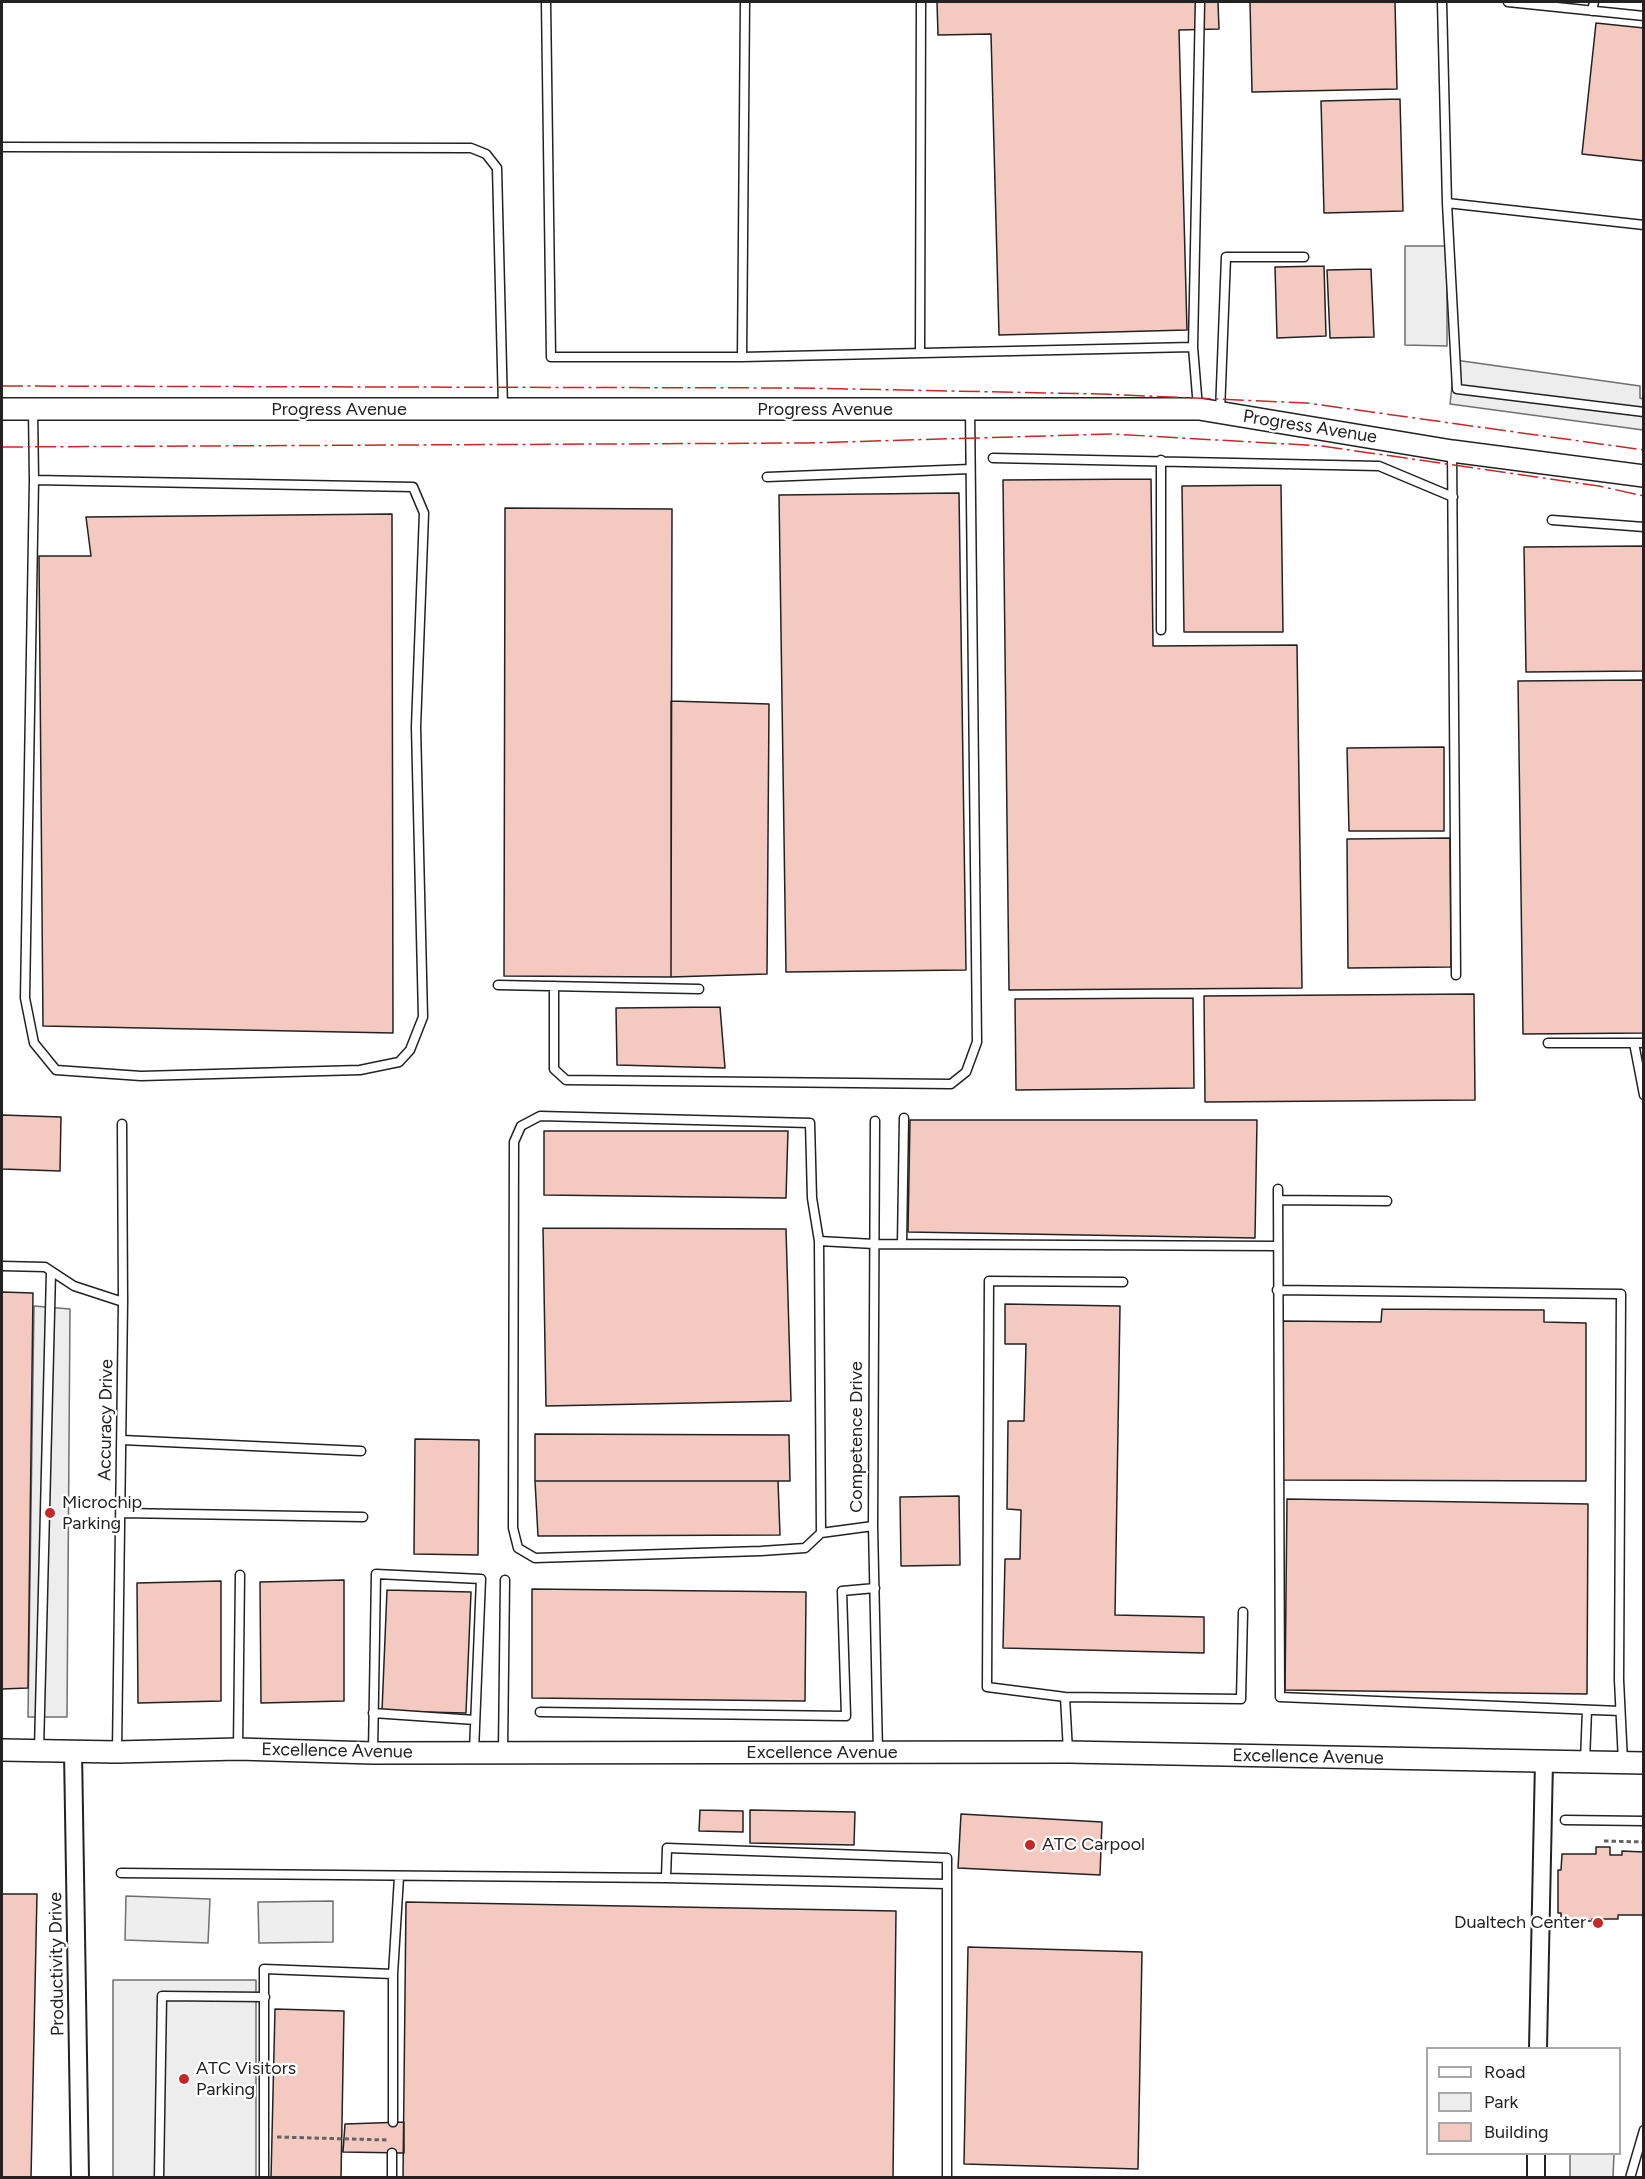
<!DOCTYPE html>
<html>
<head>
<meta charset="utf-8">
<style>
  body { margin:0 }
  #map { position:relative; width:1645px; height:2179px; overflow:hidden; background:#fff; font-family:Figtree,sans-serif }
  canvas { display:block }
  .frame { position:absolute; inset:0; border:3px solid #222; pointer-events:none }
  .legend { position:absolute; left:1426px; top:2047px; width:195px; height:108px; box-sizing:border-box; background:#fff; border:2px solid #a7a7a7; margin:0; padding:8px 10px; list-style:none; font-size:18px; color:#222 }
  .legend li { display:flex; align-items:center; gap:12px; height:30px }
  .legend b { width:30px; border:2px solid #a7a7a7 }
</style>
</head>
<body>
<div id="map">
<canvas width="1645" height="2179"></canvas>
<div class="frame"></div>
<ul class="legend">
<li><b style="height:8px;background:#fff"></b>Road</li>
<li><b style="height:16px;background:#eee"></b>Park</li>
<li><b style="height:16px;background:#f3c9c0"></b>Building</li>
</ul>
</div>
<script>
const c = document.querySelector('canvas').getContext('2d');
c.lineJoin = 'round';
function fillPath(path, color) { c.fillStyle = color; c.fill(path, 'evenodd'); }
const shape = rows => new Path2D(rows.map(r => 'M' + r).join(''));
function strokePath(path, color, width, dash) { c.strokeStyle = color; c.lineWidth = width; c.lineCap = dash ? 'butt' : 'round'; c.setLineDash(dash || []); c.stroke(path); }
function drawText(font, color, halo, rows, align = 'center') {
  c.font = font + ' Figtree,sans-serif'; c.lineWidth = 4.5; c.setLineDash([]); c.textBaseline = 'middle'; c.strokeStyle = halo; c.fillStyle = color; for (const [text, x, y, turn = 0] of rows) {
    c.save(); c.translate(x, y); c.rotate((+turn || 0) * Math.PI / 180); c.textAlign = isNaN(turn) ? turn : align; if (halo) c.strokeText(text, 0, 0); c.fillText(text, 0, 0); c.restore();
  }
}
const green = shape([
  [126,1896,210,1899,208,1943,125,1940,126,1896],
  [333,1901,333,1942,259,1943,258,1902,333,1901],
  [1570,2154,1614,2154,1613,2177,1570,2177,1570,2154]
]);
fillPath(green, '#eee');
strokePath(green, '#6f6f6f', 1.5);
const parking = shape([
  [1405,246,1447,246,1447,346,1405,345,1405,246],
  [1455,360,1640,386,1640,398,1643,399,1643,430,1450,404,1455,360],
  [34,1306,70,1309,67,1717,28,1717,34,1306],
  [113,1980,256,1980,256,2177,113,2178,113,1980]
]);
fillPath(parking, '#ededed');
strokePath(parking, '#6f6f6f', 1.5);
const building = shape([
  [937,2,1218,2,1219,29,1179,30,1187,330,999,335,991,34,938,35,937,2],
  [1250,2,1395,2,1397,89,1252,92,1250,2],
  [1596,23,1644,28,1644,161,1582,154,1596,23],
  [1400,99,1403,211,1324,213,1321,101,1400,99],
  [1324,266,1326,336,1277,338,1275,267,1324,266],
  [1371,269,1374,337,1330,338,1327,270,1371,269],
  [1151,479,1153,646,1297,645,1302,988,1009,990,1003,480,1151,479],
  [1281,485,1283,632,1184,632,1182,486,1281,485],
  [959,493,966,970,786,972,779,495,959,493],
  [505,508,672,509,671,977,504,976,505,508],
  [392,514,393,1033,43,1026,39,556,91,556,86,517,392,514],
  [1644,546,1644,671,1526,672,1524,547,1644,546],
  [1644,680,1644,1033,1523,1034,1518,681,1644,680],
  [671,701,769,704,767,974,671,977,671,701],
  [1444,747,1444,831,1349,831,1347,748,1444,747],
  [1450,838,1451,967,1348,968,1347,839,1450,838],
  [1474,994,1475,1100,1205,1102,1204,996,1474,994],
  [1193,998,1194,1088,1016,1090,1015,999,1193,998],
  [720,1007,725,1068,617,1065,616,1008,720,1007],
  [2,1115,61,1117,60,1171,2,1169,2,1115],
  [910,1120,1257,1120,1255,1238,908,1232,910,1120],
  [544,1131,788,1131,786,1198,544,1195,544,1131],
  [543,1228,786,1229,791,1401,546,1406,543,1228],
  [2,1292,33,1293,28,1688,2,1689,2,1292],
  [1005,1304,1120,1306,1115,1615,1204,1617,1204,1653,1003,1648,1005,1559,1020,1559,1021,1510,1007,1509,1008,1421,1024,1421,1026,1344,1005,1344,1005,1304],
  [1382,1309,1544,1310,1544,1322,1586,1323,1586,1481,1283,1480,1283,1321,1381,1322,1382,1309],
  [535,1434,789,1435,790,1481,535,1481,535,1434],
  [415,1439,479,1440,478,1555,414,1554,415,1439],
  [535,1481,778,1481,780,1535,538,1536,535,1481],
  [959,1496,960,1565,901,1566,900,1497,959,1496],
  [1287,1499,1588,1504,1587,1694,1285,1690,1287,1499],
  [344,1580,344,1701,261,1703,260,1582,344,1580],
  [221,1581,221,1701,138,1703,137,1583,221,1581],
  [532,1589,806,1592,805,1701,532,1698,532,1589],
  [387,1590,471,1592,466,1713,382,1711,387,1590],
  [700,1810,743,1811,743,1832,699,1831,700,1810],
  [750,1810,855,1812,854,1845,750,1843,750,1810],
  [961,1814,1102,1822,1100,1875,958,1868,961,1814],
  [1596,1847,1610,1847,1610,1855,1622,1855,1622,1851,1644,1852,1644,1915,1618,1915,1618,1919,1592,1919,1592,1921,1561,1921,1561,1913,1558,1913,1558,1870,1561,1870,1562,1854,1596,1854,1596,1847],
  [2,1894,37,1894,31,2178,2,2178,2,1894],
  [406,1902,896,1911,893,2178,403,2178,406,1902],
  [968,1947,1142,1952,1138,2169,964,2164,968,1947],
  [275,2009,344,2011,341,2178,271,2178,275,2009],
  [404,2122,404,2153,343,2152,345,2124,404,2122]
]);
fillPath(building, '#f3c9c0');
strokePath(building, '#222', 1.5);
const service = shape([
  [546,2,551,357,742,357,1193,347],
  [1442,2,1447,203,1457,389,1644,412],
  [1508,2,1644,16],
  [1592,11,1594,2],
  [2,147,471,148,486,154,497,168,503,408],
  [1447,203,1644,225],
  [920,353,921,2],
  [742,357,745,2],
  [1198,408,1193,347,1200,2],
  [33,410,34,480,413,487,424,513,416,727,423,1017,410,1050,399,1062,360,1070,141,1076,56,1070,34,1043,25,998,34,480],
  [1220,412,1226,257,1304,257],
  [1452,451,1456,975],
  [993,458,1379,466,1453,497],
  [1161,460,1161,630],
  [767,477,970,469],
  [1552,520,1644,527],
  [498,985,699,989],
  [554,986,554,1069,566,1080,951,1084,966,1072,977,1042,970,410],
  [1548,1043,1644,1043],
  [1634,1043,1644,1095],
  [875,1121,873,1526,878,1753],
  [1278,1189,1280,1697,1620,1711],
  [1278,1200,1387,1201],
  [819,1241,874,1244,1277,1246],
  [902,1244,904,1118],
  [2,1266,45,1267,74,1286,123,1302],
  [1123,1282,989,1281,987,1687,1065,1697,1241,1699,1243,1612],
  [1277,1290,1621,1294,1619,1680,1623,1762],
  [122,1440,361,1451],
  [121,1513,363,1517],
  [821,1533,819,1241,812,1198,810,1123,540,1116,521,1126,514,1142,513,1528,518,1548,535,1558,761,1551,805,1548,821,1533,873,1526],
  [1065,1697,1068,1751],
  [540,1712,846,1716,842,1591,875,1588],
  [373,1713,475,1720],
  [238,1748,240,1575],
  [39,1750,51,1272],
  [117,1751,123,1302,122,1124],
  [503,1752,505,1580],
  [373,1753,376,1574,481,1579,474,1751],
  [1585,1761,1587,1710],
  [1565,1820,1644,1821],
  [121,1873,666,1878,947,1884],
  [666,1878,667,1848,947,1858,947,2178],
  [393,2122,393,1974,399,1877],
  [392,2153,392,2178],
  [159,2178,162,1996,265,1997],
  [264,2178,264,1969,393,1974],
  [1630,2178,1644,2130]
]);
const minor = shape([
  [73,1751,80,2178],
  [1538,2048,1544,1761],
  [1536,2178,1536,2154]
]);
const tertiary = shape([
  [2,409,1199,409,1452,451,1644,476],
  [2,1750,117,1752,238,1749,373,1753,1068,1752,1644,1763]
]);
strokePath(service, '#222', 11);
strokePath(minor, '#222', 20);
strokePath(tertiary, '#222', 24);
strokePath(shape([
  [1604,1841,1644,1842],
  [277,2137,387,2140]
]), '#646464', 3, [4.5, 3]);
strokePath(service, '#fff', 8);
strokePath(minor, '#fff', 16);
strokePath(tertiary, '#fff', 21);
strokePath(shape([
  [2,386,799,388,1102,394,1307,403,1644,450],
  [2,447,807,443,1112,434,1322,446,1599,486,1644,496]
]), '#c62828', 1.5, [21, 4.5, 3, 4.5]);
for (const [x, y, r, color] of [
  [50,1513,6,"#c62828"],
  [1030,1845,6,"#c62828"],
  [1598,1923,6,"#c62828"],
  [184,2079,6,"#c62828"]
]) { const dot = new Path2D(); dot.arc(x, y, r, 0, 2 * Math.PI); c.fillStyle = color; c.fill(dot); strokePath(dot, '#fff', 2); }
drawText('18px', '#222', '#fff', [
  ["Progress Avenue",339,410],
  ["Progress Avenue",825,410],
  ["Progress Avenue",1310,427,9],
  ["Accuracy Drive",106,1420,-89],
  ["Competence Drive",857,1437,-90],
  ["Excellence Avenue",337,1751,1],
  ["Excellence Avenue",822,1753],
  ["Excellence Avenue",1308,1757,1],
  ["Productivity Drive",57,1964,-91]
]);
drawText('18px', '#222', '#fff', [
  ["Microchip",62,1503],
  ["Parking",62,1524],
  ["ATC Carpool",1042,1845],
  ["Dualtech Center",1586,1923,"right"],
  ["ATC Visitors",196,2069],
  ["Parking",196,2090]
], 'left');
</script>
</body>
</html>
